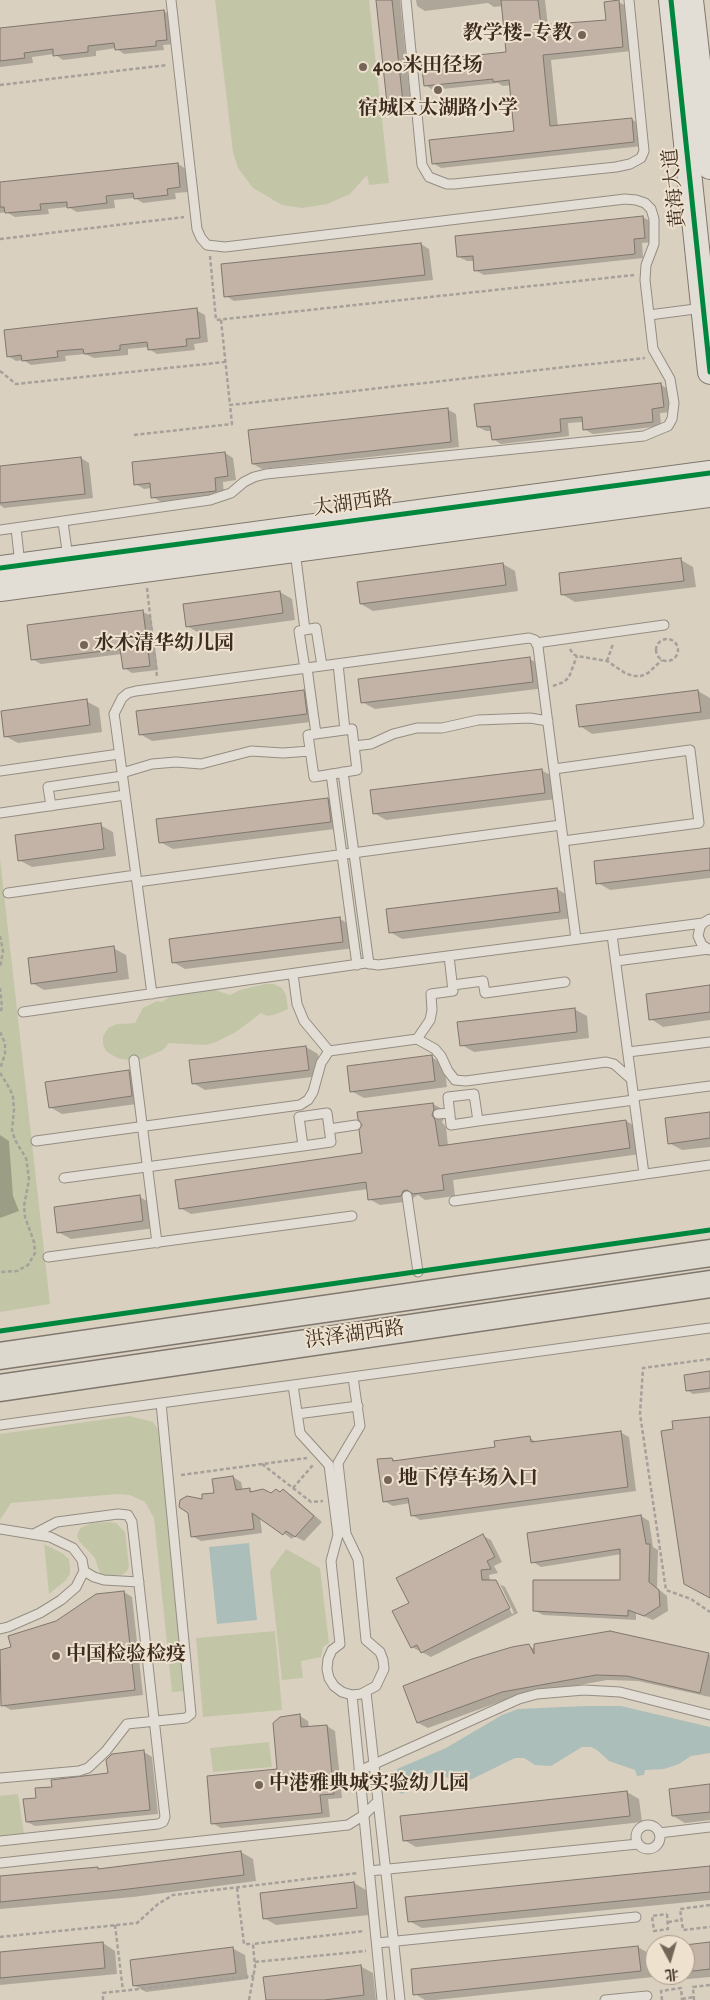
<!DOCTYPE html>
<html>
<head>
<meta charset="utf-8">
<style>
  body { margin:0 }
  #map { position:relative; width:710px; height:2000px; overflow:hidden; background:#dad0c0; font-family:"IM FELL English","Noto Serif SC",serif }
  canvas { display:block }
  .north { position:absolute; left:645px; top:1935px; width:50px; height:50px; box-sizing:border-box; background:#eee2cf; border:1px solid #a79989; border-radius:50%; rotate:174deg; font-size:14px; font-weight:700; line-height:20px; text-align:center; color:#3d2c20 }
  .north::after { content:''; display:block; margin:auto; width:18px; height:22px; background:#746558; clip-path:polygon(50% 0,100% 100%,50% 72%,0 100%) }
</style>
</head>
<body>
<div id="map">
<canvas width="710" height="2000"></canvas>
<div class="north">北</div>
</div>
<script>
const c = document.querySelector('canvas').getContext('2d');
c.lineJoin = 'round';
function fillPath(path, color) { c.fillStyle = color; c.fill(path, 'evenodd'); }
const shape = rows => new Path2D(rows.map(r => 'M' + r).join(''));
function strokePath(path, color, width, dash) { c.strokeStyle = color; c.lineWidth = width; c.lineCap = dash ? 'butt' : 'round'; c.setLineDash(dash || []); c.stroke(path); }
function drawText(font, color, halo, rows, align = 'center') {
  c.font = font + ' "IM FELL English","Noto Serif SC",serif'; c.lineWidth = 4; c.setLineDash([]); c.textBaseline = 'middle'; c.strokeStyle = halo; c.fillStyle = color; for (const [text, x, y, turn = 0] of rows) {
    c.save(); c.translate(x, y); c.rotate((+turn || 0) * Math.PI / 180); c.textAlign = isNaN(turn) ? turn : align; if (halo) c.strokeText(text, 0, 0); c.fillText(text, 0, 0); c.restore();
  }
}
fillPath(shape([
  [215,0,369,0,389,183,369,185,367,175,350,194,327,204,302,208,282,205,253,188,238,168,233,152],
  [0,858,50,1304,0,1312],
  [265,984,274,984,282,988,286,995,288,1009,274,1015,267,1016,261,1013,236,1032,216,1042,206,1045,169,1043,163,1050,142,1059,134,1060,120,1059,112,1055,106,1051,103,1044,103,1036,108,1028,117,1024,135,1023,143,1008,157,1001,162,1002,170,996,212,989,230,995,240,990],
  [129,1416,153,1422,158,1429,185,1691,172,1692,154,1518,145,1502,130,1495,118,1494,11,1503,0,1520,0,1434],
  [109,1522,116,1523,125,1532,129,1566,127,1571,122,1575,106,1576,100,1573,95,1558,79,1541,77,1536,79,1530,82,1527,92,1523],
  [44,1544,62,1553,69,1559,70,1567,70,1574,65,1581,49,1594],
  [286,1549,320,1568,329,1643,323,1647,321,1657,301,1661,303,1678,282,1680,270,1571],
  [275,1631,282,1710,203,1717,196,1638],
  [269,1742,272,1767,213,1772,210,1748],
  [18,1794,24,1834,0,1837,0,1796]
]), '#c2c6a7');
fillPath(shape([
  [249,1543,257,1620,217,1624,209,1547],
  [585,1706,621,1706,710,1727,710,1753,691,1756,679,1764,664,1769,645,1770,644,1775,637,1776,635,1770,609,1761,597,1750,591,1747,582,1747,551,1766,535,1765,524,1758,515,1758,470,1780,452,1779,437,1774,430,1773,402,1794,399,1792,397,1769,446,1748,502,1715,518,1709]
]), '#acbeb9');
fillPath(shape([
  [377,0,400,0,412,116,397,117,389,112],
  [416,0,545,0,548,26,607,21,618,2,627,6,631,51,551,60,558,127,631,119,640,124,642,146,441,168,433,163,516,132,511,85,503,86,498,83,433,90,425,85,507,53,502,6,494,7,488,3,425,11,417,6],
  [164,11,172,16,175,44,163,45,164,50,124,54,116,48,96,51,96,56,63,60,54,54,32,57,33,63,0,67,0,29],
  [178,164,186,169,188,192,175,193,176,199,143,203,135,198,114,200,115,208,77,212,68,207,48,209,49,214,15,217,6,212,0,213,0,183],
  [643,217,651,222,653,242,642,243,643,258,484,275,475,270,474,261,467,261,459,257],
  [421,244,429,249,433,280,234,301,226,296],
  [196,310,205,315,208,342,194,344,195,350,157,354,149,349,149,347,128,349,128,355,94,358,85,354,65,356,66,361,31,365,23,360,16,361,8,356],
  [661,385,669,389,671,412,660,413,661,426,593,434,584,429,583,422,568,423,569,436,501,444,493,439,492,431,486,431,478,427],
  [447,409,456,414,459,447,262,469,253,464],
  [225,453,233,458,236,480,223,482,224,496,161,502,153,497,152,488,144,489,136,484],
  [81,458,89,463,93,498,4,508,0,505,0,467],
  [681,560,693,567,696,587,575,602,563,595],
  [503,564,515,571,518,591,373,611,361,604],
  [280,592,292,599,295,620,199,633,187,626],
  [143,612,151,616,158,670,132,673,124,668,122,654,41,664,32,659],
  [530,659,542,666,545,688,375,709,362,702],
  [303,691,316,698,319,721,152,741,140,734],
  [698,691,710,698,710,719,592,734,580,726],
  [86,701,99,708,102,732,18,743,5,736],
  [541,770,554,777,556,799,386,820,374,813],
  [328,799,340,806,343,828,173,849,160,842],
  [100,825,113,832,116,856,32,867,19,860],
  [710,849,710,878,610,890,598,883],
  [557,889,569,896,572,918,402,939,390,932],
  [340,919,352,926,355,948,185,969,173,962],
  [113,948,126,955,129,979,44,990,32,983],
  [710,987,710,1020,663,1027,651,1019],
  [574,1009,587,1016,589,1038,474,1052,462,1045],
  [306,1047,318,1054,320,1076,205,1090,193,1083],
  [431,1057,444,1064,447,1087,364,1098,351,1091],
  [129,1072,141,1079,144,1103,62,1114,50,1107],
  [433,1104,444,1110,445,1116,442,1122,446,1127,448,1146,626,1121,637,1127,640,1154,453,1180,455,1196,425,1200,418,1195,414,1197,412,1201,380,1205,369,1199,368,1189,191,1214,180,1208,364,1154],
  [710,1113,710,1147,682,1150,669,1143],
  [0,1135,9,1141,13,1196,19,1211,0,1218],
  [140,1197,152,1204,155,1228,71,1239,58,1232],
  [710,1373,710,1392,693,1394,687,1390],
  [620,1432,629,1437,636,1491,420,1520,412,1515,410,1503,393,1506,384,1501,392,1459,396,1461,497,1448,530,1438,538,1443],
  [233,1477,241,1482,243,1491,249,1490,254,1492,271,1495,280,1493,283,1490,291,1495,322,1522,304,1541,294,1536,292,1539,260,1517,262,1533,201,1541,192,1536,203,1501,216,1494],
  [641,1516,649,1521,653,1547,658,1550,657,1588,667,1596,668,1611,653,1620,636,1613,636,1620,543,1615,534,1610,621,1582,622,1554,541,1567,533,1562],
  [483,1536,491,1540,502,1562,494,1566,498,1573,489,1575,490,1582,496,1582,505,1587,518,1613,431,1657,412,1647,410,1603],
  [497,1584,500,1584,514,1613,512,1614],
  [124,1592,132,1597,143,1695,11,1710,2,1705,0,1685,0,1651,12,1648,57,1623],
  [610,1632,710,1655,710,1697,638,1681,607,1680,513,1697,428,1728,418,1723,529,1646,535,1649],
  [300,1716,308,1721,309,1728,327,1726,335,1731,342,1798,328,1799,330,1817,221,1828,212,1823,279,1770],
  [144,1752,152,1757,158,1814,35,1826,27,1822,37,1799,53,1788,109,1774],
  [710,1786,710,1820,685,1823,673,1816],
  [627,1792,639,1799,642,1822,416,1847,404,1840],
  [241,1852,253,1859,256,1881,133,1897,0,1909,0,1877,98,1868,100,1870],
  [710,1867,710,1900,422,1928,409,1921],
  [354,1883,366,1890,369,1915,276,1925,264,1918],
  [103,1943,115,1951,117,1974,0,1985,0,1953],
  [710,1944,710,1977,677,1980,667,1975,685,1975,685,1946],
  [638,1947,650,1954,653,1977,435,2000,425,2000,415,1994,412,1971],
  [232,1948,245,1955,248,1979,146,1992,134,1985],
  [360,1966,373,1973,376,2000,267,2000]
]), '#0003');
const building = shape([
  [376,0,392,0,404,112,388,113,376,0],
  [501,0,538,0,541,25,606,20,604,2,619,0,623,47,543,55,550,126,632,118,634,142,432,164,429,140,514,131,509,80,493,82,493,79,424,86,421,61,506,52,501,0],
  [164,10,167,40,156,41,156,46,115,50,114,43,88,46,88,52,53,56,53,49,24,53,25,58,0,61,0,28,164,10],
  [178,163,180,187,167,189,168,195,134,199,133,193,106,196,107,203,67,208,67,202,40,204,41,210,5,213,4,207,0,207,0,182,178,163],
  [643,216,645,238,634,239,635,254,474,271,473,256,457,257,455,236,643,216],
  [421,243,425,275,224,297,221,264,421,243],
  [197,308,200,338,186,339,187,346,148,350,147,342,120,345,120,350,84,354,83,349,57,351,58,357,22,361,21,355,7,357,4,330,197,308],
  [661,383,664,407,652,409,653,422,583,430,582,417,560,419,561,432,492,440,490,426,477,427,474,404,661,383],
  [448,408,451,442,252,464,248,430,448,408],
  [225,452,228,476,215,478,216,491,151,498,150,483,134,485,132,462,225,452],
  [81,457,85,494,0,503,0,466,81,457],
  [681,558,684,581,561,595,559,573,681,558],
  [503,563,506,585,360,604,357,582,503,563],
  [280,591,283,613,186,627,183,604,280,591],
  [143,610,150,666,123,669,120,649,31,660,27,625,143,610],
  [530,657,533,682,361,703,358,679,530,657],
  [304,690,307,714,139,735,136,711,304,690],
  [698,690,701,712,579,727,576,705,698,690],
  [87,699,90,725,4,737,1,711,87,699],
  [542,769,545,793,373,814,370,790,542,769],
  [328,798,331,822,159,843,156,819,328,798],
  [101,823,104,849,18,861,15,835,101,823],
  [710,848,710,870,596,884,594,861,710,848],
  [557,888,560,912,389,933,386,909,557,888],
  [340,917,343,942,172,963,169,939,340,917],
  [114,946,117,972,31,984,28,958,114,946],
  [710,985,710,1012,649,1020,646,994,710,985],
  [575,1008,577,1032,460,1046,457,1022,575,1008],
  [306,1046,309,1070,192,1084,189,1060,306,1046],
  [432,1055,435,1081,350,1092,347,1066,432,1055],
  [129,1070,132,1096,49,1108,45,1082,129,1070],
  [433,1103,434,1109,432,1115,435,1120,439,1146,626,1120,630,1148,442,1175,444,1190,413,1194,407,1190,403,1191,401,1196,368,1200,366,1182,179,1209,175,1180,362,1153,359,1130,362,1125,358,1119,357,1112,433,1103],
  [710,1112,710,1138,668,1144,665,1118,710,1112],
  [140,1195,143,1221,57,1233,54,1207,140,1195],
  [710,1371,710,1388,686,1391,684,1375,710,1371],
  [710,1417,710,1598,684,1584,661,1431,673,1429,672,1421,710,1417],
  [621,1431,628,1487,411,1516,408,1498,383,1502,377,1459,392,1458,393,1461,495,1447,494,1441,530,1436,531,1442,621,1431],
  [233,1476,236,1490,250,1488,250,1492,263,1489,271,1493,276,1489,280,1492,283,1489,314,1516,295,1537,286,1531,283,1535,252,1513,254,1529,191,1537,188,1513,179,1507,180,1500,187,1496,202,1499,202,1494,214,1493,212,1479,233,1476],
  [641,1515,646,1544,650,1544,649,1582,659,1590,660,1606,644,1616,628,1610,628,1616,533,1611,533,1580,620,1580,620,1549,531,1563,527,1533,641,1515],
  [483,1534,495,1557,487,1561,491,1569,481,1570,482,1580,496,1580,510,1608,421,1653,417,1645,411,1648,392,1611,409,1603,396,1578,483,1534],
  [124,1591,135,1690,1,1706,0,1650,11,1647,8,1636,56,1621,96,1594,124,1591],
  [610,1631,709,1653,700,1693,627,1676,596,1675,502,1692,417,1723,403,1686,472,1659,512,1647,529,1644,534,1654,534,1644,610,1631],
  [300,1714,301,1727,327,1725,334,1794,320,1795,322,1813,211,1824,207,1776,277,1769,273,1723,280,1717,300,1714],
  [144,1750,150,1810,26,1822,23,1799,36,1798,35,1788,52,1787,51,1780,108,1773,106,1760,112,1754,144,1750],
  [710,1784,710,1812,672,1816,669,1789,710,1784],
  [627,1791,630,1816,403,1841,400,1816,627,1791],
  [241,1851,244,1875,120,1890,0,1902,0,1876,98,1867,98,1869,241,1851],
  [710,1866,710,1892,408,1922,405,1897,710,1866],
  [354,1882,357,1908,263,1919,260,1893,354,1882],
  [103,1942,105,1968,0,1978,0,1952,103,1942],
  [710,1942,710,1969,685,1972,685,1945,710,1942],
  [638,1946,641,1971,413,1995,411,1969,638,1946],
  [233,1947,236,1973,133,1986,130,1960,233,1947],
  [361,1965,364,1995,324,2000,266,2000,263,1977,361,1965]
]);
fillPath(building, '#c2b3a6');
strokePath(building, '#7f776d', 1);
const lane = shape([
  [406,0,422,165,429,177,447,184,454,184,616,167,630,164,641,158,644,151,629,0],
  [649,315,703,308],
  [63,522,68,558],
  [16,528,20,565],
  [0,530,210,500,231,493,244,482,254,477,266,474,644,436,668,426,672,419,674,403,670,379,653,349,645,280,646,265,654,244,654,219,651,209,645,203,636,200,625,199,225,247,207,245,201,238,197,229,171,0],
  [295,551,305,630],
  [536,643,664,625],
  [338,664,345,730],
  [307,668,316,734],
  [305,669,299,631,316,628,322,666],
  [352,729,357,770,314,777,308,735,352,729],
  [354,746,371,744,393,734,417,728,442,728,478,720,530,718,548,721],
  [554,769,690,750,699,823,563,841],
  [0,771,119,754],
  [343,772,369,964],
  [122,773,152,764,176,762,201,764,251,751,283,753,310,751],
  [331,774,357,965],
  [51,806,48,787,122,776],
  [0,813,125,795],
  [137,882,561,825],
  [8,893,136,875],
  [703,923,700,927,698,936,702,945,710,950],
  [612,935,644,1174],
  [616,961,709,949],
  [293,974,297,1004,304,1021,329,1051],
  [453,985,483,981,485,993,565,982],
  [152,994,115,720,114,714,122,698,128,693,136,691,529,638,535,640,538,647,576,939],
  [23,1012,366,963,378,965,703,923,710,919],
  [417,1039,430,1020,432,1010,431,994,453,991,449,956],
  [628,1052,710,1042],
  [134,1060,157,1243],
  [474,1094,478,1121,451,1125,448,1097,474,1094],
  [634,1096,710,1086],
  [327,1113,331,1142,303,1146,299,1117,327,1113],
  [438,1114,450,1113],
  [478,1121,634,1100],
  [329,1129,356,1125],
  [36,1141,300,1105,308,1100,313,1092,321,1063,329,1051,417,1039,435,1049,441,1056,448,1071,455,1080,466,1081,606,1062,614,1064,631,1079],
  [64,1178,303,1146],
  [407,1196,418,1272],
  [454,1201,710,1165],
  [48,1257,352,1216],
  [293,1385,300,1433,329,1465,338,1535,331,1561,340,1644,332,1650,328,1659,327,1669,329,1678,334,1686,342,1692,352,1695,361,1694,376,1686,384,1669,383,1660,380,1652,366,1640,358,1559,346,1534,338,1463,360,1426,353,1377],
  [297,1414,358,1406],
  [0,1425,710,1328],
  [0,1529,50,1537,73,1548,82,1560,84,1571,76,1587,61,1600,40,1613,8,1627,0,1629],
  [84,1571,94,1577,104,1580,139,1582],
  [366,1692,400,2000],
  [352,1695,382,2000],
  [359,1771,519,1699,537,1694,584,1690,620,1692,710,1715],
  [0,1778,79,1771,88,1768,106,1751,127,1724,186,1718,191,1714,161,1403],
  '636 1837a12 12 0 1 1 24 0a12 12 0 1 1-24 0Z',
  [659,1833,710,1827],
  [0,1841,158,1824,163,1822,165,1817,132,1522,128,1515,118,1514,57,1522,34,1534],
  [0,1863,348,1825,364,1815,378,1801],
  [369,1871,638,1844],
  [377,1943,636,1917],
  [605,2000,647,1996]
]);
const secondary = shape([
  [671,0,710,372],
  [691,0,710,167],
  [0,568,710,473],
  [0,589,710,495]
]);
const primary = shape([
  [0,1356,710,1253],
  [0,1388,710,1284]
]);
strokePath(lane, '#958d82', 11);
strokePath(secondary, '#7f776d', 26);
strokePath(primary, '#7f776d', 29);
strokePath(shape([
  [0,85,167,65],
  [0,239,184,217],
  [210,256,216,320,634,275],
  [221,320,230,405],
  [0,371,16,384,225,362],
  [134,435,232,424,230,405,645,358],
  [147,588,157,677],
  '656 650a11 11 0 1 1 22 0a11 11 0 1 1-22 0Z',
  [570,649,573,654,577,656,607,661,625,673,633,676,641,676,648,673,662,660],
  [607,661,613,644],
  [553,686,564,682,569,677,577,656],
  [0,936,3,951,0,968],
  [0,988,2,1007,0,1013],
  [0,1032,5,1043,5,1054,0,1069],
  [0,1073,10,1089,13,1097,14,1109,12,1130,15,1140,26,1158,28,1171,29,1180,24,1206,25,1217,34,1242,35,1253,28,1265,17,1271,0,1272],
  [710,1359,643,1368,640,1414,666,1590,691,1599,710,1612],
  [262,1464,311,1502,323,1501],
  [181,1475,307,1458],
  [293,1488,313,1465],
  [237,1888,244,1944,253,1944],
  [710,1905,680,1909,683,1930,710,1927],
  [667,1914,668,1929,654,1931,652,1916,667,1914],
  [668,1922,682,1920],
  [115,1925,123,1991],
  [0,1937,137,1923,158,1904,173,1895,358,1873],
  [255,1962,366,1951],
  [682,1999,694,1997],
  [103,2000,103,1993,254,1976],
  [249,2000,255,1967,253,1944,364,1931],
  [662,2000,661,1991,681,1988,682,2000],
  [694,2000,693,1987,710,1985]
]), '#a6a09a', 2.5, [4, 2.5]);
strokePath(lane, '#e2ded5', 9);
strokePath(secondary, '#e2ded5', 24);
strokePath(primary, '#ddd8ce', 26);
strokePath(shape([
  [671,0,710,372],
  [0,568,710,473],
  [0,1331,710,1230]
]), '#00873e', 5);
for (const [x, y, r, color] of [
  [582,35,5,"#746558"],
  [363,67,5,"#746558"],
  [438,90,5,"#746558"],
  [84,645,5,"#746558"],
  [388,1480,5,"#746558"],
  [56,1656,5,"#746558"],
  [259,1785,5,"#746558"]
]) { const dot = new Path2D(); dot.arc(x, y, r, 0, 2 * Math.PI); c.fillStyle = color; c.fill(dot); strokePath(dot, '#eee2cf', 2); }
drawText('bold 20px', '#3d2c20', '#eee2cf', [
  ["教学楼-专教",572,35,"right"],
  ["400米田径场",373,67],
  ["宿城区太湖路小学",438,110,"center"],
  ["水木清华幼儿园",94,645],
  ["地下停车场入口",398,1480],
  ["中国检验检疫",66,1656],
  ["中港雅典城实验幼儿园",269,1785]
], 'left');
drawText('20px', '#3d2c20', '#eee2cf', [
  ["黄海大道",676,188,-96],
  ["太湖西路",353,505,-8],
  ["洪泽湖西路",355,1336,-8]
]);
</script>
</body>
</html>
